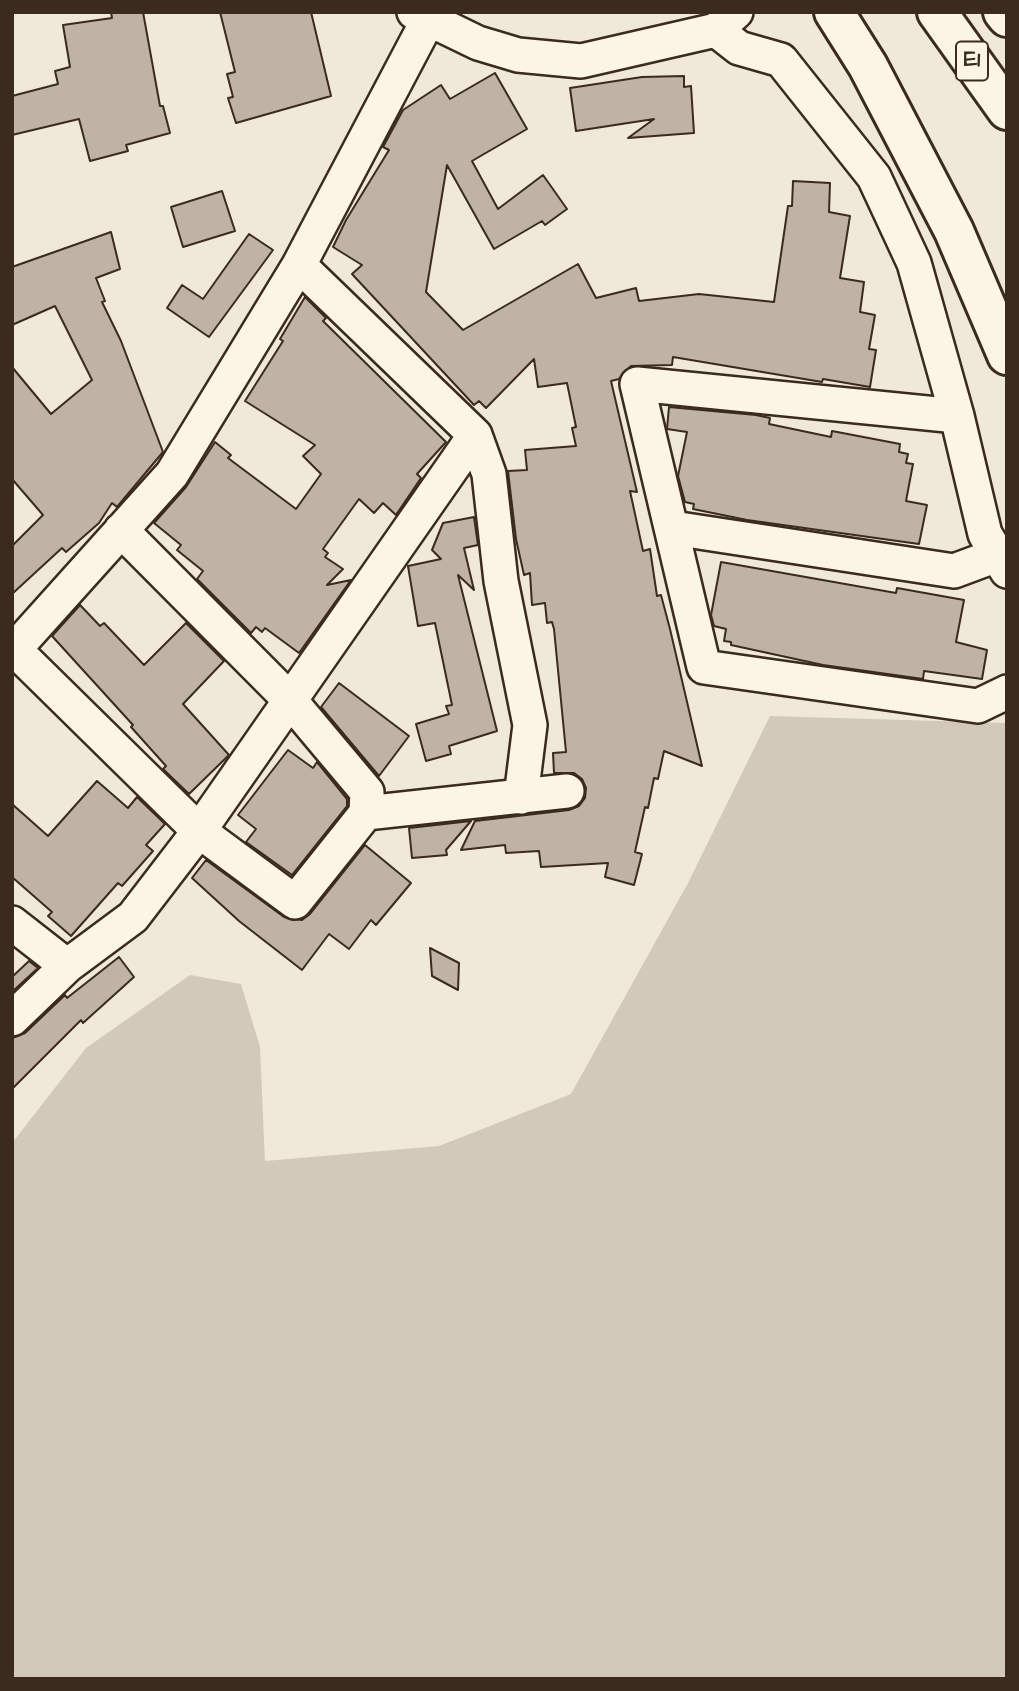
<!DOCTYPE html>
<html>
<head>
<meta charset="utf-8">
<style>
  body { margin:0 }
  #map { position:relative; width:1019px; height:1691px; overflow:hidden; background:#f0e9d9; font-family:"Architects Daughter",sans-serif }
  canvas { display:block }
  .frame { position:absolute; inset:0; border:14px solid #3b2a1e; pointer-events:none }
</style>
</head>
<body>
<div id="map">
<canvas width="1019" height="1691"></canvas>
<div class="frame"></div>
</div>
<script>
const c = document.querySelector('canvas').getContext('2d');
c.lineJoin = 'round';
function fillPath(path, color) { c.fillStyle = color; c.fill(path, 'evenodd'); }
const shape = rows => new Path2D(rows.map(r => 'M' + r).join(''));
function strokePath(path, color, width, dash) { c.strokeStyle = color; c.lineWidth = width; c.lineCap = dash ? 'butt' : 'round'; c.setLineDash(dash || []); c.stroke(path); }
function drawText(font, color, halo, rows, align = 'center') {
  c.font = font + ' "Architects Daughter",sans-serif'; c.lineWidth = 6; c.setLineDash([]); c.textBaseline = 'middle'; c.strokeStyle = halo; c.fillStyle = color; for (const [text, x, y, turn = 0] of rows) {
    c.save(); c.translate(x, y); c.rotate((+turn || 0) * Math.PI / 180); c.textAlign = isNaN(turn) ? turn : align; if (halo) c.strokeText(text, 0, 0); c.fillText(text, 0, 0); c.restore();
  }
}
fillPath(shape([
  [770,716,1007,723,1007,1679,12,1679,12,1143,86,1048,190,975,241,984,260,1047,265,1161,439,1146,571,1094,688,883]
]), '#d2c9ba');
const building = shape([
  [111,12,143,12,160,106,163,106,170,133,126,145,128,151,90,161,79,119,12,135,12,96,58,84,55,71,70,67,63,25,112,18,111,12],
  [220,12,311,12,331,96,236,123,228,98,233,97,227,74,235,72,220,12],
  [495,73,527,129,472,161,498,209,543,175,567,209,545,225,542,221,494,249,447,165,426,292,463,330,578,264,596,298,636,288,639,301,699,294,774,302,788,206,792,206,793,181,830,183,829,212,850,216,840,278,864,282,860,312,875,315,869,349,876,350,870,387,823,379,822,382,673,357,672,365,631,366,619,379,611,381,637,492,630,491,643,551,650,549,657,596,661,595,670,629,702,766,664,751,658,779,654,778,648,808,645,807,635,852,642,854,634,885,605,877,608,863,541,867,539,851,506,853,505,845,461,850,475,821,569,810,579,806,585,798,586,788,582,779,574,773,554,773,553,753,566,752,554,629,552,622,547,623,545,603,532,605,530,573,524,575,516,539,508,471,527,470,525,450,576,446,572,428,576,427,567,383,538,387,534,359,486,408,479,401,474,405,352,274,362,265,333,247,346,220,389,150,383,147,403,110,441,85,450,99,495,73],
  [684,76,684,87,691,86,694,133,628,138,654,119,576,131,570,88,642,77,684,76],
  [222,191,235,231,183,247,171,207,222,191],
  [111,232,120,269,96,278,105,301,102,302,121,341,163,452,117,507,112,503,99,523,66,552,62,548,12,594,12,546,43,515,12,479,12,367,51,414,92,380,55,306,12,325,12,267,111,232],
  [249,234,273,250,209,337,167,308,182,285,203,299,249,234],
  [305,297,326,318,323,321,446,442,417,474,421,478,396,515,383,503,374,513,359,499,323,549,328,553,325,557,343,569,327,585,351,580,299,653,265,628,262,632,256,627,251,633,197,579,203,571,177,550,181,545,154,523,186,487,215,442,231,455,228,458,296,509,321,474,303,456,315,445,245,401,283,341,280,339,305,297],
  [669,407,756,415,770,418,769,424,831,437,832,431,900,444,899,452,908,454,906,463,913,464,906,501,927,505,919,544,747,520,693,509,694,504,685,502,678,476,687,432,667,429,669,407],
  [474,517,478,545,464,548,474,590,458,575,497,731,449,746,451,754,426,761,416,724,449,714,446,706,452,705,435,623,418,626,408,566,441,559,432,550,443,523,474,517],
  [721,562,896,593,897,588,964,600,956,642,987,650,982,679,924,671,923,679,823,665,731,645,731,642,724,641,726,629,714,626,711,615,721,562],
  [80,605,100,626,104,623,144,665,186,623,224,661,183,704,229,755,189,794,163,769,166,766,131,727,133,725,52,636,80,605],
  [339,683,409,736,379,776,321,707,339,683],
  [288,750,313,768,317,762,347,799,347,806,292,875,246,842,256,829,238,815,288,750],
  [97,781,128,808,137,797,165,824,146,845,153,851,122,886,118,883,71,936,48,916,52,912,12,877,12,804,48,836,97,781],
  [471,821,446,850,447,855,412,858,409,828,471,821],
  [365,845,411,883,376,925,371,920,349,949,329,934,302,970,239,921,192,878,206,860,284,917,302,920,310,914,365,845],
  [430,948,459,963,458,990,432,976,430,948],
  [119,957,134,977,83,1023,81,1020,12,1089,12,1038,25,1033,65,995,67,998,119,957],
  [29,961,38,968,12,992,12,977,29,961]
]);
fillPath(building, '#beb3a4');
strokePath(building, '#3b2a1e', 2);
const street = shape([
  [414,12,478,43,518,55,581,61,716,30,736,12],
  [716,30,739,48,781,60,874,177,914,263,957,416,985,534,1007,571],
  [957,416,637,384,704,667,978,706,1007,692],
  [475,435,489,474,501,581,530,725,521,797],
  [673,528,954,571,997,555],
  [14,649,199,831,295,902,366,813,367,792,289,699,121,530],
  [12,652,172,474,299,265,428,20],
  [366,813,567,791],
  [12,923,67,966,133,917,199,831,475,435,299,265],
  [12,1019,67,966]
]);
const highway = shape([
  [834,12,868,66,954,231,1007,355],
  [937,12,1007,110],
  [1003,12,1007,17]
]);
strokePath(street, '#3b2a1e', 38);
strokePath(highway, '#3b2a1e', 44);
strokePath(street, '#fcf5e5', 33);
strokePath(highway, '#fcf5e5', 38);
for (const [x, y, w] of [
  [972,61,32]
]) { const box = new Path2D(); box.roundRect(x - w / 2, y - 19.5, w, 39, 5); c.fillStyle = '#fcf5e5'; c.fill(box); strokePath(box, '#3b2a1e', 2); }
drawText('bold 23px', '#3b2a1e', null, [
  ["E1",972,61]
]);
</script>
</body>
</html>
